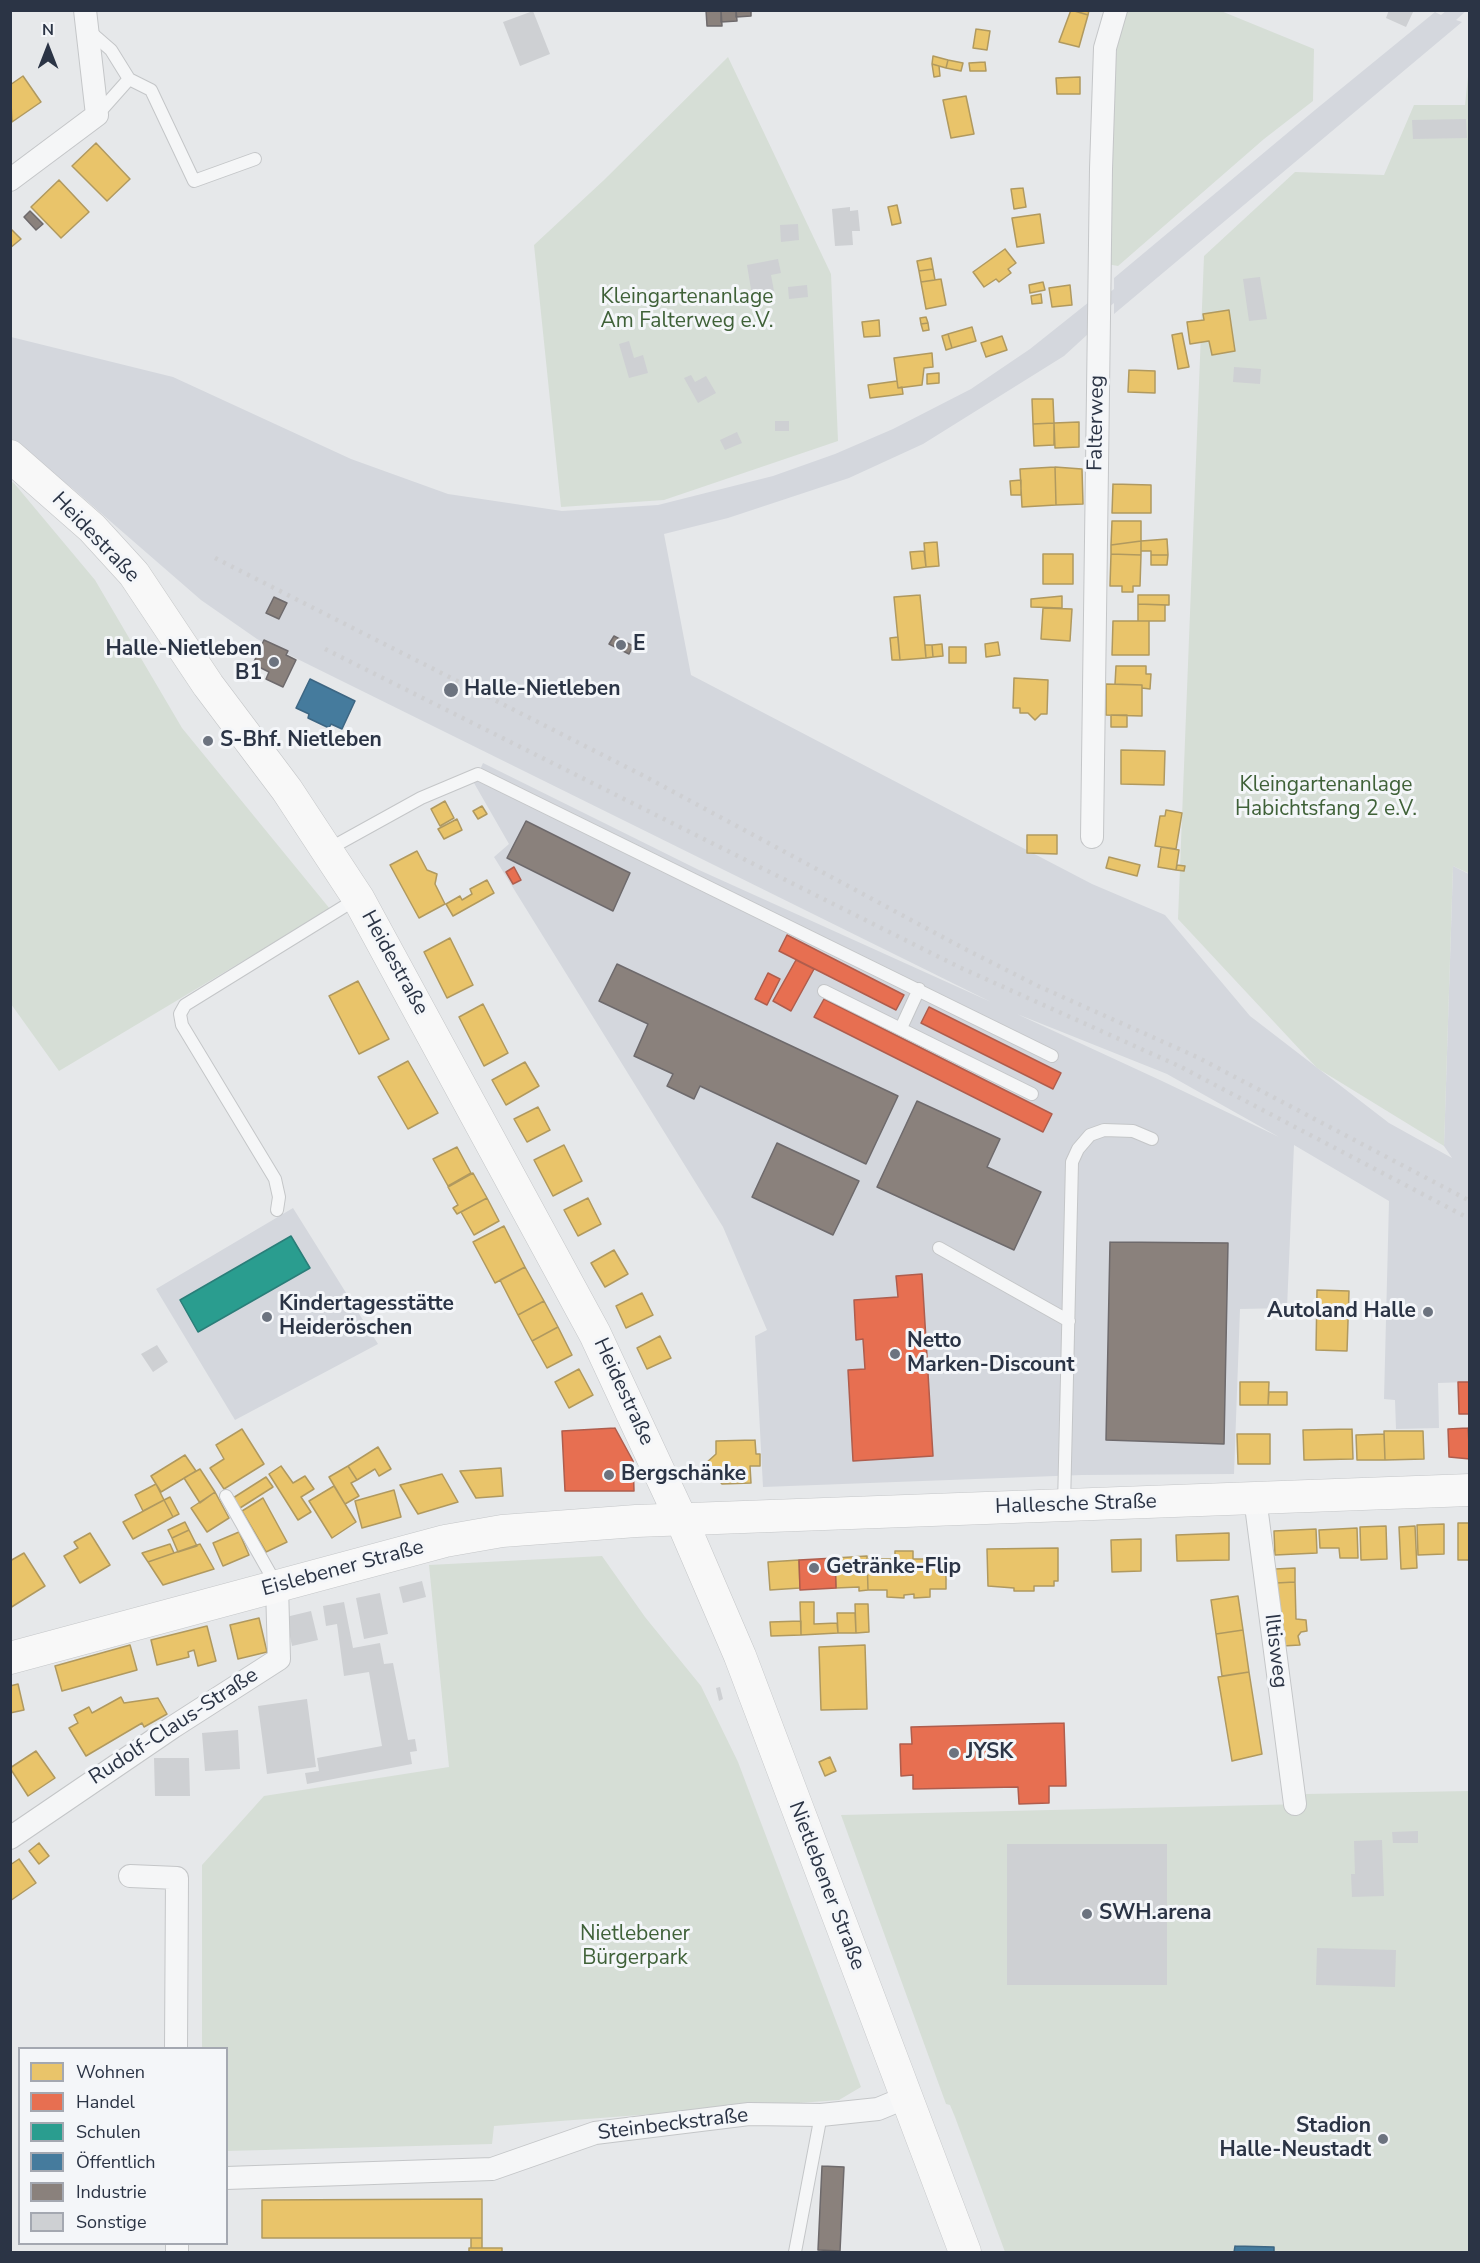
<!DOCTYPE html>
<html>
<head>
<meta charset="utf-8">
<style>
  body { margin:0 }
  #map { position:relative; width:1480px; height:2263px; overflow:hidden; background:#e6e8ea; font-family:"Nunito Sans",sans-serif }
  canvas { display:block }
  .frame { position:absolute; inset:0; border:12px solid #2b3445; pointer-events:none }
  .legend { position:absolute; left:18px; top:2047px; width:210px; height:198px; box-sizing:border-box; background:#f4f6f9; border:2px solid #a4a8b1; margin:0; padding:8px 10px; list-style:none; font-size:18px; color:#2b3445 }
  .legend li { display:flex; align-items:center; gap:12px; height:30px }
  .legend b { width:30px; border:2px solid #a4a8b1 }
  .north { position:absolute; left:18px; top:18px; width:60px; height:60px; -webkit-text-stroke:4px #f4f6f9; paint-order:stroke; rotate:0deg; font-size:16px; font-weight:700; line-height:24px; text-align:center; color:#2b3445 }
  .north::after { content:''; display:block; margin:auto; width:21px; height:27px; background:#2b3445; clip-path:polygon(50% 0,100% 100%,50% 72%,0 100%) }
</style>
</head>
<body>
<div id="map">
<canvas width="1480" height="2263"></canvas>
<div class="frame"></div>
<ul class="legend">
<li><b style="height:16px;background:#e9c46a"></b>Wohnen</li>
<li><b style="height:16px;background:#e76f51"></b>Handel</li>
<li><b style="height:16px;background:#2a9d8f"></b>Schulen</li>
<li><b style="height:16px;background:#457b9d"></b>Öffentlich</li>
<li><b style="height:16px;background:#8a817c"></b>Industrie</li>
<li><b style="height:16px;background:#ced0d3"></b>Sonstige</li>
</ul>
<div class="north">N</div>
</div>
<script>
const c = document.querySelector('canvas').getContext('2d');
c.lineJoin = 'round';
function fillPath(path, color) { c.fillStyle = color; c.fill(path, 'evenodd'); }
const shape = rows => new Path2D(rows.map(r => 'M' + r).join(''));
function strokePath(path, color, width, dash) { c.strokeStyle = color; c.lineWidth = width; c.lineCap = dash ? 'butt' : 'round'; c.setLineDash(dash || []); c.stroke(path); }
function drawText(font, color, halo, rows, align = 'center') {
  c.font = font + ' "Nunito Sans",sans-serif'; c.lineWidth = 6; c.setLineDash([]); c.textBaseline = 'middle'; c.strokeStyle = halo; c.fillStyle = color; for (const [text, x, y, turn = 0] of rows) {
    c.save(); c.translate(x, y); c.rotate((+turn || 0) * Math.PI / 180); c.textAlign = isNaN(turn) ? turn : align; if (halo) c.strokeText(text, 0, 0); c.fillText(text, 0, 0); c.restore();
  }
}
fillPath(shape([
  [1446,11,1466,11,1456,20,1462,22,1114,314,1114,303,1089,323,1088,334,1064,356,923,444,849,478,728,518,664,534,691,675,1092,884,1165,915,1250,1016,1389,1123,1452,1158,1444,1146,1453,866,1469,874,1469,1382,1438,1383,1439,1428,1396,1429,1395,1400,1384,1399,1389,1201,1294,1145,1287,1308,1240,1309,1234,1474,1082,1475,763,1487,755,1336,767,1330,723,1227,494,857,509,844,474,783,483,763,699,870,991,1002,257,639,201,600,72,488,11,443,11,337,173,377,351,459,448,494,562,511,658,505,773,476,835,454,893,429,971,389,1030,349,1089,302,1089,309,1114,289,1114,278,1315,110,1435,12,1441,15],
  [1017,1014,1167,1074,1279,1137,1162,1081],
  [293,1208,378,1344,235,1420,156,1289]
]), '#d4d7dd');
fillPath(shape([
  [1118,11,1221,11,1314,49,1313,101,1264,139,1118,266,1107,264],
  [728,57,831,274,838,441,664,500,561,507,534,245,604,180],
  [1469,67,1470,874,1453,866,1444,1146,1317,1068,1178,919,1204,256,1295,172,1384,175,1414,105,1465,105],
  [13,482,95,580,182,728,330,909,59,1071,11,1004,10,484],
  [602,1556,645,1617,701,1686,738,1762,861,2087,839,2100,494,2126,492,2144,227,2151,226,2048,202,2048,202,1865,264,1796,449,1767,429,1565],
  [1469,1791,1469,2252,1005,2252,955,2117,950,2105,946,2104,841,1815,1304,1804,1306,1794]
]), '#d6ded6');
const homes = shape([
  [1071,10,1088,15,1079,47,1059,42,1071,10],
  [1072,10,1089,10,1088,15,1072,10],
  [976,29,990,31,987,50,973,48,976,29],
  [933,56,948,60,946,68,932,64,933,56],
  [948,60,963,63,961,71,946,68,948,60],
  [985,62,986,71,970,71,969,63,985,62],
  [932,64,939,66,940,76,934,77,932,64],
  [23,76,41,102,12,122,10,85,23,76],
  [1080,77,1080,94,1057,94,1056,78,1080,77],
  [966,96,974,134,951,138,943,100,966,96],
  [96,143,130,179,107,201,72,166,96,143],
  [59,180,89,212,61,238,31,207,59,180],
  [1023,188,1026,207,1014,209,1011,189,1023,188],
  [897,205,901,223,892,225,888,207,897,205],
  [1040,214,1044,243,1017,247,1012,218,1040,214],
  [10,228,21,239,10,248,10,228],
  [1005,249,1016,263,1008,269,1011,273,999,282,996,279,984,287,973,272,1005,249],
  [931,258,933,269,919,271,917,261,931,258],
  [933,269,935,280,921,282,919,271,933,269],
  [941,279,946,305,926,309,921,282,941,279],
  [1043,282,1045,290,1030,293,1029,285,1043,282],
  [1070,285,1072,305,1052,307,1049,288,1070,285],
  [1041,294,1042,303,1032,304,1031,296,1041,294],
  [1229,310,1235,351,1212,355,1209,341,1190,344,1187,322,1204,320,1203,314,1229,310],
  [926,317,928,323,921,324,920,318,926,317],
  [879,320,880,336,864,337,862,322,879,320],
  [928,323,929,330,923,331,921,324,928,323],
  [972,327,976,341,952,348,948,334,972,327],
  [1182,333,1189,367,1178,369,1172,335,1182,333],
  [948,334,952,348,946,350,942,336,948,334],
  [1002,336,1007,350,986,357,981,343,1002,336],
  [932,353,933,367,924,368,922,385,898,388,894,358,932,353],
  [1129,370,1155,371,1155,393,1128,392,1129,370],
  [939,373,939,383,927,384,927,374,939,373],
  [897,381,898,388,902,387,903,394,870,398,868,385,897,381],
  [1032,399,1053,399,1054,423,1033,424,1032,399],
  [1079,422,1079,447,1055,448,1054,423,1079,422],
  [1054,423,1054,445,1034,446,1033,424,1054,423],
  [1055,467,1082,469,1083,504,1056,505,1055,467],
  [1055,467,1056,505,1022,507,1020,469,1055,467],
  [1021,480,1021,495,1011,495,1010,481,1021,480],
  [1113,484,1151,485,1151,513,1112,513,1113,484],
  [1112,521,1141,521,1141,541,1111,545,1112,521],
  [1167,539,1168,555,1151,555,1151,551,1141,551,1141,541,1167,539],
  [1141,541,1141,555,1111,554,1111,545,1141,541],
  [937,542,939,566,926,567,924,543,937,542],
  [924,551,926,567,912,569,910,552,924,551],
  [1043,554,1073,554,1073,584,1043,584,1043,554],
  [1111,554,1141,555,1140,586,1133,586,1133,592,1122,592,1122,586,1110,586,1111,554],
  [1151,555,1168,555,1167,565,1151,565,1151,555],
  [920,595,926,658,900,660,894,597,920,595],
  [1138,595,1169,595,1169,605,1138,604,1138,595],
  [1062,596,1062,608,1031,607,1031,599,1062,596],
  [1138,604,1165,605,1165,621,1138,621,1138,604],
  [1043,608,1072,609,1070,641,1041,639,1043,608],
  [1113,621,1149,621,1149,655,1112,655,1113,621],
  [898,637,900,660,892,660,890,638,898,637],
  [998,642,1000,655,986,657,985,644,998,642],
  [942,644,943,656,933,657,932,645,942,644],
  [925,645,932,645,933,657,926,658,925,645],
  [949,647,966,647,966,663,949,663,949,647],
  [1116,666,1146,666,1146,674,1151,674,1150,689,1142,688,1142,685,1115,684,1116,666],
  [1014,678,1048,680,1047,714,1041,714,1035,720,1028,713,1020,713,1020,708,1013,708,1014,678],
  [1106,684,1142,685,1142,716,1106,715,1106,684],
  [1111,715,1127,715,1127,727,1111,727,1111,715],
  [1121,750,1165,751,1164,785,1121,784,1121,750],
  [445,801,454,818,440,826,431,809,445,801],
  [482,806,487,814,478,819,473,811,482,806],
  [1166,810,1182,813,1176,849,1155,846,1160,816,1165,816,1166,810],
  [457,819,462,830,444,839,438,829,457,819],
  [1027,835,1057,835,1057,854,1027,853,1027,835],
  [1161,847,1179,850,1176,870,1158,867,1161,847],
  [417,851,427,870,437,874,435,884,445,904,419,918,390,865,417,851],
  [1109,857,1140,865,1137,876,1106,868,1109,857],
  [1177,865,1185,866,1184,871,1176,870,1177,865],
  [487,880,494,893,453,916,446,904,460,896,462,900,472,894,470,889,487,880],
  [450,938,473,985,447,998,424,952,450,938],
  [358,981,389,1039,359,1054,329,996,358,981],
  [483,1004,508,1053,484,1066,459,1017,483,1004],
  [408,1061,438,1113,408,1129,378,1077,408,1061],
  [525,1062,539,1086,506,1105,492,1080,525,1062],
  [538,1107,550,1130,527,1142,514,1119,538,1107],
  [564,1145,582,1181,553,1196,534,1160,564,1145],
  [457,1147,471,1173,448,1186,433,1159,457,1147],
  [473,1173,487,1198,457,1214,453,1208,458,1205,448,1187,473,1173],
  [487,1198,499,1221,474,1235,461,1212,487,1198],
  [588,1198,601,1224,578,1236,564,1210,588,1198],
  [504,1226,525,1267,495,1283,473,1242,504,1226],
  [614,1250,628,1274,605,1287,591,1263,614,1250],
  [525,1267,544,1301,518,1315,500,1280,525,1267],
  [1317,1290,1349,1291,1347,1351,1316,1350,1317,1290],
  [642,1293,653,1315,626,1328,616,1306,642,1293],
  [544,1301,558,1327,532,1341,518,1315,544,1301],
  [558,1327,572,1355,547,1368,532,1341,558,1327],
  [660,1336,671,1358,647,1369,637,1348,660,1336],
  [579,1369,593,1395,569,1408,555,1382,579,1369],
  [1240,1382,1269,1382,1268,1405,1240,1405,1240,1382],
  [1269,1392,1287,1392,1287,1405,1268,1405,1269,1392],
  [242,1429,264,1464,224,1489,210,1468,224,1459,216,1445,242,1429],
  [1352,1429,1353,1459,1304,1460,1303,1430,1352,1429],
  [1384,1431,1423,1431,1424,1459,1385,1460,1384,1431],
  [1237,1434,1270,1434,1270,1464,1238,1464,1237,1434],
  [1384,1434,1385,1460,1357,1460,1356,1435,1384,1434],
  [755,1440,756,1454,760,1454,760,1466,750,1466,751,1483,722,1484,705,1464,716,1454,716,1441,755,1440],
  [378,1447,391,1469,379,1476,375,1469,357,1480,348,1466,378,1447],
  [185,1455,196,1471,161,1492,151,1476,185,1455],
  [281,1466,293,1483,305,1476,314,1489,301,1497,311,1512,298,1520,269,1474,281,1466],
  [348,1466,357,1480,351,1483,359,1496,345,1504,329,1477,348,1466],
  [501,1468,503,1496,476,1498,460,1471,501,1468],
  [200,1469,215,1492,200,1503,184,1478,200,1469],
  [442,1474,458,1502,418,1514,400,1485,442,1474],
  [266,1477,273,1487,240,1508,233,1498,266,1477],
  [156,1484,164,1500,143,1511,135,1495,156,1484],
  [334,1486,356,1522,332,1538,309,1501,334,1486],
  [394,1490,401,1517,362,1528,355,1501,394,1490],
  [215,1492,229,1518,207,1532,191,1508,215,1492],
  [170,1497,179,1514,173,1517,164,1500,170,1497],
  [263,1498,287,1542,266,1552,242,1511,263,1498],
  [164,1500,173,1517,133,1539,123,1522,164,1500],
  [185,1522,189,1530,172,1538,168,1530,185,1522],
  [1458,1523,1469,1523,1470,1560,1458,1560,1458,1523],
  [1444,1524,1444,1554,1418,1555,1417,1525,1444,1524],
  [1386,1526,1387,1559,1361,1560,1360,1527,1386,1526],
  [1415,1526,1417,1568,1401,1569,1399,1527,1415,1526],
  [1357,1528,1358,1558,1340,1558,1339,1548,1320,1548,1319,1530,1357,1528],
  [1316,1529,1317,1553,1275,1555,1274,1531,1316,1529],
  [189,1530,197,1546,178,1552,172,1538,189,1530],
  [239,1532,249,1555,223,1566,213,1543,239,1532],
  [90,1533,110,1565,80,1583,64,1556,78,1548,74,1542,90,1533],
  [1229,1533,1229,1560,1177,1561,1176,1535,1229,1533],
  [1141,1539,1141,1571,1112,1572,1111,1540,1141,1539],
  [170,1544,174,1553,148,1562,142,1553,170,1544],
  [200,1544,214,1569,163,1585,148,1562,200,1544],
  [1058,1548,1058,1581,1054,1581,1054,1586,1034,1586,1034,1591,1014,1591,1014,1588,988,1586,987,1549,1058,1548],
  [895,1551,913,1551,913,1559,946,1559,946,1589,930,1589,930,1597,914,1598,914,1594,904,1595,904,1598,887,1597,887,1590,868,1590,867,1559,895,1559,895,1551],
  [24,1553,45,1586,10,1608,10,1561,24,1553],
  [867,1556,868,1590,859,1591,859,1587,836,1588,835,1558,867,1556],
  [799,1560,800,1588,770,1590,768,1562,799,1560],
  [1295,1568,1295,1582,1276,1583,1275,1569,1295,1568],
  [1295,1582,1296,1619,1306,1620,1307,1631,1301,1632,1298,1636,1300,1645,1282,1646,1276,1583,1295,1582],
  [1238,1596,1243,1630,1216,1634,1211,1600,1238,1596],
  [800,1602,814,1602,814,1624,837,1623,838,1633,801,1635,800,1602],
  [855,1604,868,1604,869,1632,856,1633,855,1604],
  [837,1613,855,1613,856,1633,838,1633,837,1613],
  [259,1618,267,1652,238,1659,230,1625,259,1618],
  [801,1621,801,1635,771,1636,770,1622,801,1621],
  [207,1626,216,1661,198,1666,194,1650,188,1652,189,1657,157,1665,151,1640,207,1626],
  [1243,1630,1249,1672,1222,1676,1216,1634,1243,1630],
  [130,1645,137,1670,62,1691,55,1666,130,1645],
  [865,1645,867,1709,821,1710,819,1647,865,1645],
  [1249,1672,1262,1754,1232,1761,1218,1677,1249,1672],
  [18,1684,24,1710,10,1713,10,1686,18,1684],
  [121,1697,124,1703,158,1698,167,1714,144,1727,142,1723,86,1756,69,1728,78,1723,74,1715,89,1707,92,1713,121,1697],
  [36,1751,55,1778,28,1796,10,1768,36,1751],
  [830,1757,836,1771,825,1776,819,1762,830,1757],
  [39,1843,49,1856,39,1864,29,1851,39,1843],
  [19,1859,36,1883,10,1901,10,1865,19,1859],
  [482,2199,482,2238,262,2238,262,2200,482,2199],
  [471,2238,482,2238,482,2248,471,2248,471,2238],
  [469,2248,502,2248,502,2252,469,2252,469,2248]
]);
fillPath(homes, '#e9c46a');
strokePath(homes, '#b0995f', 1.5);
const shops = shape([
  [514,867,521,880,513,884,506,872,514,867],
  [787,935,904,995,896,1010,779,951,787,935],
  [796,960,814,969,791,1011,773,1001,796,960],
  [768,973,780,979,767,1005,755,999,768,973],
  [824,999,1052,1114,1043,1132,814,1017,824,999],
  [929,1007,1061,1073,1053,1089,921,1023,929,1007],
  [922,1274,933,1456,853,1461,848,1370,865,1369,863,1339,856,1340,854,1300,898,1297,896,1276,922,1274],
  [1458,1382,1470,1382,1470,1414,1459,1414,1458,1382],
  [615,1428,633,1461,634,1491,565,1491,562,1431,615,1428],
  [1468,1428,1470,1459,1449,1457,1448,1429,1468,1428],
  [835,1558,836,1588,800,1590,799,1560,835,1558],
  [1064,1723,1066,1786,1049,1786,1049,1803,1019,1804,1018,1787,913,1789,913,1775,901,1776,900,1744,912,1744,911,1727,1064,1723]
]);
fillPath(shops, '#e76f51');
strokePath(shops, '#af5d4d', 1.5);
const schools = shape([
  [291,1236,310,1268,198,1332,180,1300,291,1236]
]);
fillPath(schools, '#2a9d8f');
strokePath(schools, '#2a7e79', 1.5);
const public = shape([
  [310,679,355,701,342,729,331,724,329,728,308,718,309,714,296,708,310,679],
  [1235,2246,1274,2247,1274,2252,1234,2252,1235,2246]
]);
fillPath(public, '#457b9d');
strokePath(public, '#3d6683', 1.5);
const industry = shape([
  [706,10,721,10,722,26,707,26,706,10],
  [721,10,736,10,737,21,721,22,721,10],
  [736,10,751,10,751,16,736,17,736,10],
  [30,211,43,224,36,230,24,217,30,211],
  [274,597,287,603,279,619,266,613,274,597],
  [614,636,633,646,629,654,609,644,614,636],
  [264,640,288,651,286,655,296,660,283,687,266,679,269,672,253,664,264,640],
  [526,821,630,873,613,911,507,858,526,821],
  [617,964,898,1096,866,1164,700,1086,694,1099,667,1086,673,1074,634,1056,648,1024,599,1001,617,964],
  [917,1101,1000,1139,987,1167,1041,1192,1014,1250,877,1187,917,1101],
  [777,1143,859,1181,833,1235,752,1197,777,1143],
  [1110,1242,1228,1243,1224,1444,1106,1440,1110,1242],
  [822,2166,844,2167,840,2251,818,2250,822,2166]
]);
fillPath(industry, '#8a817c');
strokePath(industry, '#6e6a6c', 1.5);
fillPath(shape([
  [1389,10,1411,10,1413,12,1406,27,1386,18],
  [533,11,550,54,520,66,503,22],
  [1466,119,1467,138,1413,139,1412,120],
  [850,207,850,211,858,210,860,231,852,231,853,245,835,246,832,209],
  [798,224,799,240,781,242,780,225],
  [778,259,781,273,771,275,774,291,752,295,747,265],
  [1260,277,1267,319,1249,321,1243,279],
  [807,285,808,297,789,299,788,287],
  [629,341,634,358,643,355,648,373,629,378,619,344],
  [1234,367,1261,369,1260,384,1233,382],
  [691,375,695,382,706,376,716,393,698,403,684,378],
  [775,421,789,421,789,431,775,431],
  [737,432,742,443,725,450,720,440],
  [157,1345,168,1362,153,1372,141,1354],
  [422,1581,426,1597,403,1603,399,1587],
  [380,1593,388,1634,364,1639,356,1598],
  [344,1602,353,1648,380,1643,384,1664,393,1663,408,1740,415,1739,417,1751,410,1752,412,1764,307,1784,305,1773,319,1771,317,1758,382,1746,369,1672,344,1676,337,1624,326,1626,323,1606],
  [311,1611,318,1640,292,1646,286,1617],
  [720,1687,723,1699,719,1701,716,1688],
  [307,1699,316,1767,267,1774,258,1706],
  [238,1730,240,1769,205,1771,202,1733],
  [154,1758,189,1758,190,1796,155,1796],
  [1418,1831,1418,1843,1393,1843,1392,1832],
  [1382,1840,1384,1896,1352,1897,1351,1874,1355,1874,1354,1841],
  [1007,1844,1167,1844,1167,1985,1007,1985],
  [1317,1948,1396,1950,1395,1987,1316,1985]
]), '#ced0d3');
const lane = shape([
  [88,30,111,50,129,79],
  [97,115,129,79,151,90,194,181,255,159],
  [327,850,421,798,478,774,1052,1056],
  [824,991,1032,1094],
  [901,1028,919,989],
  [277,1210,279,1197,275,1179,182,1025,180,1014,185,1005,358,898],
  [939,1248,1069,1321],
  [226,1496,276,1584],
  [1064,1505,1072,1162,1078,1149,1090,1135,1104,1130,1133,1131,1152,1139],
  [795,2252,821,2115]
]);
const street = shape([
  [10,180,97,115,85,10],
  [1092,837,1101,169,1105,48,1116,10],
  [1255,1498,1295,1804],
  [10,1838,173,1727,279,1659,277,1586],
  [130,1876,177,1878,176,2048],
  [226,2178,492,2169,595,2133,749,2114,821,2115,878,2109,907,2097],
  [177,2244,177,2252]
]);
const secondary = shape([
  [10,456,92,528,134,574,208,685,287,790,358,898,595,1334,682,1521,740,1656,965,2252],
  [10,1658,445,1541,502,1531,636,1521,1470,1490]
]);
strokePath(lane, '#c4c6c8', 14);
strokePath(street, '#c4c6c8', 24);
strokePath(secondary, '#c4c6c8', 33);
strokePath(lane, '#f5f6f7', 12);
strokePath(street, '#f5f6f7', 22);
strokePath(secondary, '#f8f8f8', 32);
strokePath(shape([
  [215,558,644,776,963,948,1038,986,1197,1057,1470,1201],
  [325,649,959,967,1179,1066,1470,1219]
]), '#cecfd2', 4.5, [3, 6]);
for (const [x, y, r, color] of [
  [621,645,6,"#6c737f"],
  [274,662,6,"#6c737f"],
  [451,690,8,"#6c737f"],
  [208,741,6,"#6c737f"],
  [1428,1312,6,"#6c737f"],
  [267,1317,6,"#6c737f"],
  [895,1354,6,"#6c737f"],
  [609,1475,6,"#6c737f"],
  [814,1568,6,"#6c737f"],
  [954,1753,6,"#6c737f"],
  [1087,1914,6,"#6c737f"],
  [1383,2139,6,"#6c737f"]
]) { const dot = new Path2D(); dot.arc(x, y, r, 0, 2 * Math.PI); c.fillStyle = color; c.fill(dot); strokePath(dot, '#f4f6f9', 2); }
drawText('21px', '#3f6138', '#f4f6f9', [
  ["Kleingartenanlage",687,298],
  ["Am Falterweg e.V.",687,322],
  ["Kleingartenanlage",1326,786],
  ["Habichtsfang 2 e.V.",1326,810],
  ["Nietlebener",635,1935],
  ["Bürgerpark",635,1959]
]);
drawText('21px', '#2b3445', '#f4f6f9', [
  ["Falterweg",1097,423,-89],
  ["Heidestraße",95,538,46],
  ["Heidestraße",394,963,61],
  ["Heidestraße",623,1392,65],
  ["Hallesche Straße",1076,1505,-2],
  ["Eislebener Straße",343,1569,-15],
  ["Iltisweg",1275,1651,83],
  ["Rudolf-Claus-Straße",174,1727,-33],
  ["Nietlebener Straße",826,1886,69],
  ["Steinbeckstraße",673,2125,-7]
]);
drawText('bold 21px', '#2b3445', '#f4f6f9', [
  ["E",633,645],
  ["Halle-Nietleben",262,650,"right"],
  ["B1",262,674,"right"],
  ["Halle-Nietleben",464,690],
  ["S-Bhf. Nietleben",220,741],
  ["Kindertagesstätte",279,1305],
  ["Heideröschen",279,1329],
  ["Autoland Halle",1416,1312,"right"],
  ["Netto",907,1342],
  ["Marken-Discount",907,1366],
  ["Bergschänke",621,1475],
  ["Getränke-Flip",826,1568],
  ["JYSK",966,1753],
  ["SWH.arena",1099,1914],
  ["Stadion",1371,2127,"right"],
  ["Halle-Neustadt",1371,2151,"right"]
], 'left');
</script>
</body>
</html>
